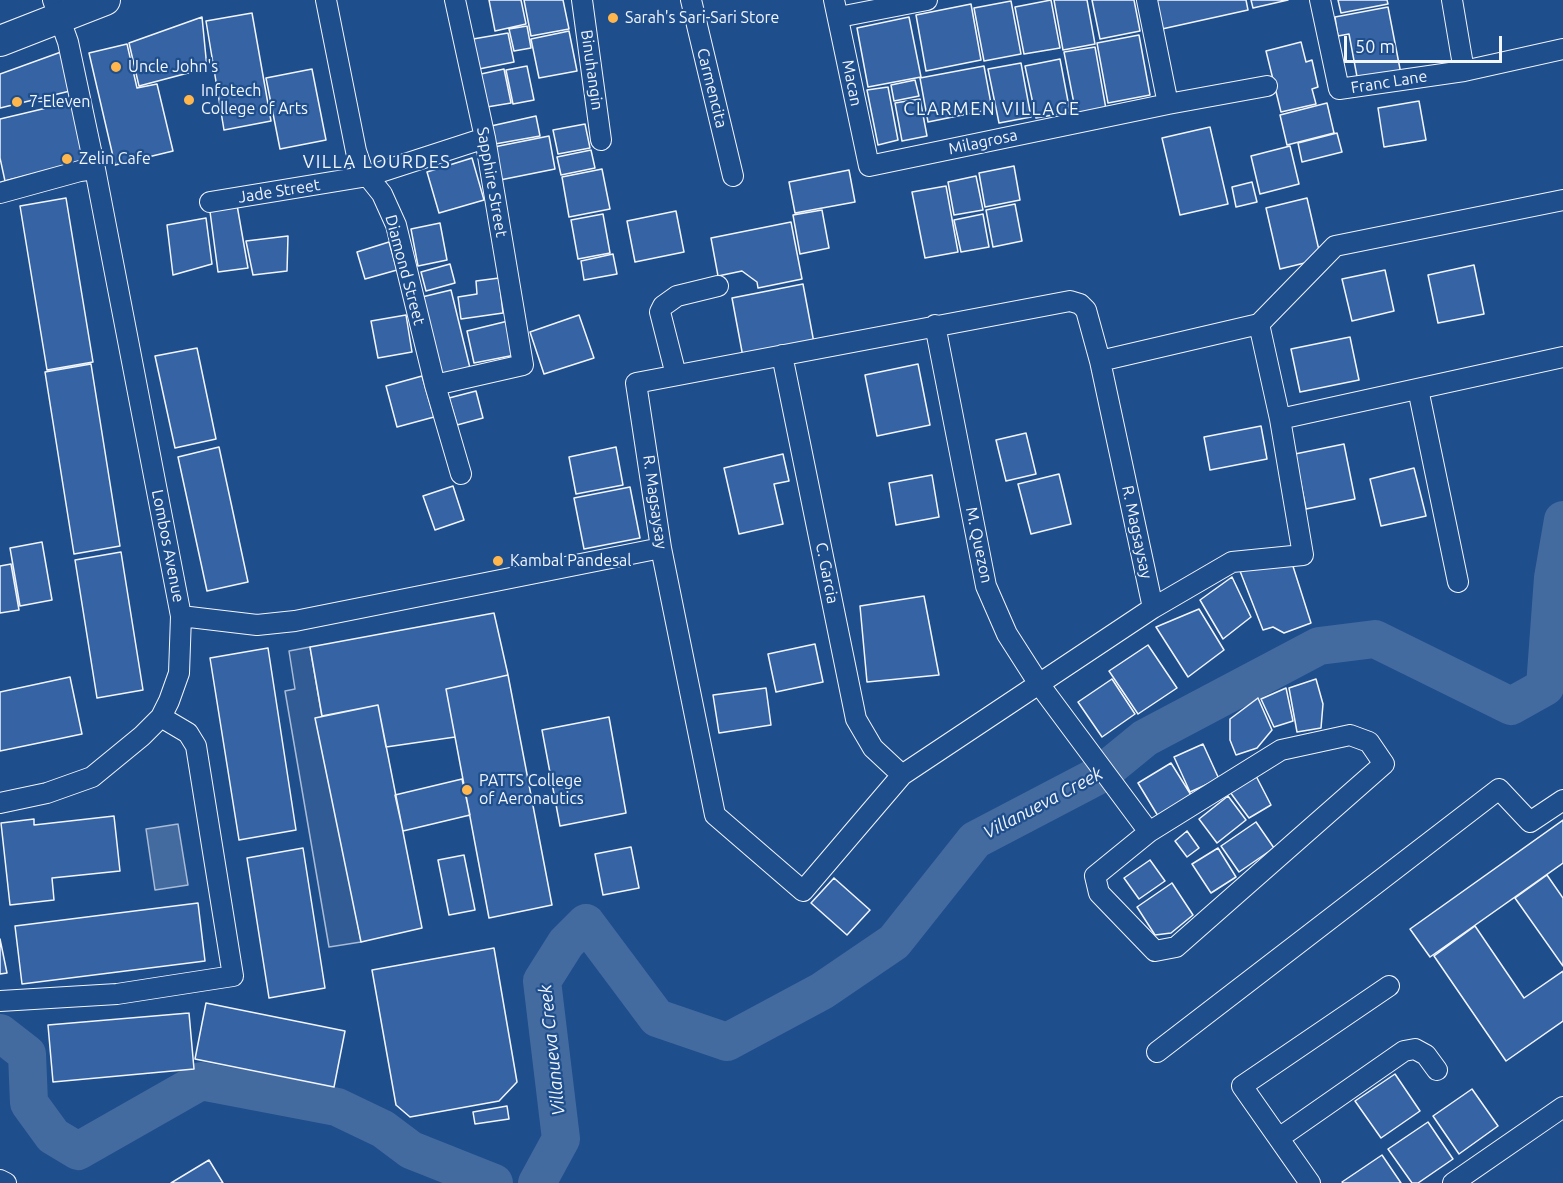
<!DOCTYPE html>
<html>
<head>
<meta charset="utf-8">
<style>
  body { margin:0 }
  #map { position:relative; width:1563px; height:1183px; overflow:hidden; background:#1f4e8c; font-family:Ubuntu,sans-serif }
  canvas { display:block }
  .scale { position:absolute; left:1344px; top:36px; width:158px; height:27px; box-sizing:border-box; border:3px solid #f2f6ff; border-top:0; padding-left:8px; font-size:18px; line-height:21px; white-space:nowrap; color:#f2f6ff; -webkit-text-stroke:4px #1f4e8c; paint-order:stroke }
</style>
</head>
<body>
<div id="map">
<canvas width="1563" height="1183"></canvas>
<div class="scale">50 m</div>
</div>
<script>
const c = document.querySelector('canvas').getContext('2d');
c.lineJoin = 'round';
function fillPath(path, color) { c.fillStyle = color; c.fill(path, 'evenodd'); }
const shape = rows => new Path2D(rows.map(r => 'M' + r).join(''));
function strokePath(path, color, width, dash) { c.strokeStyle = color; c.lineWidth = width; c.lineCap = dash ? 'butt' : 'round'; c.setLineDash(dash || []); c.stroke(path); }
function drawText(font, color, halo, rows, align = 'center') {
  c.font = font + ' Ubuntu,sans-serif'; c.lineWidth = 4.5; c.setLineDash([]); c.textBaseline = 'middle'; c.strokeStyle = halo; c.fillStyle = color; for (const [text, x, y, turn = 0] of rows) {
    c.save(); c.translate(x, y); c.rotate((+turn || 0) * Math.PI / 180); c.textAlign = isNaN(turn) ? turn : align; if (halo) c.strokeText(text, 0, 0); c.fillText(text, 0, 0); c.restore();
  }
}
const built = shape([
  [310,647,361,942,329,947,285,691,295,689,289,651,310,647]
]);
fillPath(built, '#305b95');
strokePath(built, '#a8bbd7', 1.5);
const water = shape([
  [178,824,188,885,155,890,146,829,178,824]
]);
fillPath(water, '#446ba0');
strokePath(water, '#a8bbd7', 1.5);
strokePath(shape([
  [0,1033,27,1054,29,1103,53,1136,78,1151,201,1081,337,1107,383,1129,411,1150,494,1183],
  [537,1183,561,1139,542,981,566,943,586,923,657,1018,727,1042,822,991,894,942,975,840,1101,774,1145,738,1319,646,1375,639,1511,706,1545,687,1553,578,1563,520]
]), '#446ba0', 38);
const building = shape([
  [489,0,521,0,526,24,495,31,489,0],
  [524,0,563,0,569,29,531,36,524,0],
  [1051,0,1060,48,1024,54,1015,7,1051,0],
  [1054,0,1087,0,1095,44,1063,50,1054,0],
  [1092,0,1134,0,1140,31,1100,39,1092,0],
  [1156,0,1246,0,1248,10,1162,29,1156,0],
  [1251,0,1288,0,1253,8,1251,0],
  [1338,0,1387,0,1388,4,1341,13,1338,0],
  [1011,1,1021,54,984,61,974,8,1011,1],
  [971,4,981,60,926,71,916,15,971,4],
  [1388,7,1401,74,1358,82,1349,34,1338,36,1335,17,1388,7],
  [252,13,271,121,224,130,206,21,252,13],
  [202,17,207,68,139,86,129,43,202,17],
  [909,17,921,77,868,87,857,28,909,17],
  [527,26,531,48,514,51,509,29,527,26],
  [569,31,577,71,539,78,531,39,569,31],
  [508,33,514,62,479,69,473,39,508,33],
  [1139,35,1150,95,1108,103,1097,43,1139,35],
  [1301,42,1306,62,1312,60,1318,87,1312,89,1316,104,1281,112,1266,51,1301,42],
  [127,44,137,88,157,84,173,151,115,165,89,53,127,44],
  [1095,47,1106,109,1076,114,1064,52,1095,47],
  [61,52,70,91,0,108,0,74,61,52],
  [1060,59,1070,112,1036,118,1025,66,1060,59],
  [1021,63,1031,117,999,123,988,69,1021,63],
  [527,66,534,100,513,104,506,70,527,66],
  [984,66,992,109,928,122,920,78,984,66],
  [312,69,326,140,280,149,266,78,312,69],
  [504,69,511,103,487,107,481,74,504,69],
  [915,80,919,96,894,101,891,85,915,80],
  [888,87,898,140,878,145,867,90,888,87],
  [920,99,927,136,902,141,895,103,920,99],
  [76,101,89,160,5,181,0,158,0,119,76,101],
  [1419,101,1426,140,1384,147,1378,108,1419,101],
  [1327,103,1334,133,1287,145,1280,115,1327,103],
  [536,116,540,136,495,144,491,126,536,116],
  [585,124,590,148,558,154,553,130,585,124],
  [1210,127,1228,204,1180,215,1162,138,1210,127],
  [1337,133,1342,152,1302,162,1298,143,1337,133],
  [549,136,555,169,500,180,494,147,549,136],
  [1290,146,1299,184,1260,194,1251,156,1290,146],
  [591,150,595,168,561,175,557,157,591,150],
  [472,158,484,200,439,213,427,172,472,158],
  [1014,166,1020,200,985,207,979,173,1014,166],
  [602,169,610,209,569,217,562,177,602,169],
  [849,170,855,202,795,213,789,182,849,170],
  [976,176,983,210,954,215,948,182,976,176],
  [1252,182,1257,202,1236,207,1232,187,1252,182],
  [946,186,958,252,925,258,912,192,946,186],
  [66,198,93,362,47,370,20,206,66,198],
  [1307,198,1321,259,1280,269,1266,208,1307,198],
  [209,204,237,205,248,268,218,272,209,204],
  [1015,204,1022,241,993,247,986,210,1015,204],
  [822,210,829,248,800,254,793,215,822,210],
  [676,211,684,252,635,262,627,221,676,211],
  [603,214,610,253,578,259,571,220,603,214],
  [983,214,989,247,961,252,954,220,983,214],
  [206,218,212,264,173,275,167,225,206,218],
  [791,222,802,279,758,288,757,282,742,271,718,276,711,238,791,222],
  [440,223,447,260,418,266,411,229,440,223],
  [288,236,287,271,253,275,246,241,288,236],
  [389,242,397,270,365,279,357,252,389,242],
  [613,254,617,274,584,280,581,261,613,254],
  [450,264,455,283,426,291,421,272,450,264],
  [1474,265,1484,314,1438,323,1428,275,1474,265],
  [1385,270,1394,311,1352,321,1342,279,1385,270],
  [499,278,503,313,461,319,458,297,477,294,476,281,499,278],
  [803,284,814,343,743,357,732,298,803,284],
  [451,290,470,368,441,375,422,297,451,290],
  [406,315,412,352,378,358,371,321,406,315],
  [579,315,594,358,544,374,530,332,579,315],
  [508,321,515,355,474,363,467,331,508,321],
  [1350,337,1359,380,1300,392,1291,349,1350,337],
  [197,348,216,439,175,448,155,356,197,348],
  [91,364,120,546,74,554,45,372,91,364],
  [918,364,930,425,877,436,865,375,918,364],
  [422,376,434,417,397,427,386,386,422,376],
  [476,391,483,418,457,425,449,398,476,391],
  [1261,426,1267,459,1210,470,1204,437,1261,426],
  [1026,433,1036,474,1006,481,996,440,1026,433],
  [1344,444,1355,499,1306,509,1295,454,1344,444],
  [219,447,248,582,207,591,178,457,219,447],
  [616,447,623,485,576,494,569,457,616,447],
  [783,454,789,481,774,484,783,524,739,534,724,468,783,454],
  [1414,468,1426,516,1381,526,1370,479,1414,468],
  [1059,474,1071,524,1031,534,1018,484,1059,474],
  [932,475,939,517,896,525,889,483,932,475],
  [453,486,464,520,435,530,423,496,453,486],
  [630,487,640,538,584,549,574,498,630,487],
  [42,542,52,600,20,606,10,548,42,542],
  [121,552,143,690,97,698,75,560,121,552],
  [1291,560,1311,623,1284,633,1273,627,1263,630,1240,571,1291,560],
  [11,564,19,610,0,613,0,566,11,564],
  [1232,577,1251,617,1223,639,1200,600,1232,577],
  [924,596,939,675,867,682,860,606,924,596],
  [1199,609,1224,650,1188,677,1156,627,1199,609],
  [494,613,508,675,446,689,455,737,386,747,378,705,322,716,310,647,494,613],
  [815,644,823,682,776,692,768,654,815,644],
  [1148,645,1177,688,1138,714,1109,671,1148,645],
  [268,648,296,830,239,840,210,658,268,648],
  [508,675,552,905,489,918,446,689,508,675],
  [70,677,82,734,0,751,0,692,70,677],
  [1112,679,1135,714,1102,737,1078,702,1112,679],
  [1316,679,1323,704,1321,728,1297,732,1289,688,1316,679],
  [766,688,771,725,719,733,713,695,766,688],
  [1286,688,1293,721,1274,727,1261,699,1286,688],
  [1258,698,1272,730,1257,748,1236,755,1230,740,1230,719,1258,698],
  [378,705,422,928,361,942,315,718,378,705],
  [609,717,626,813,560,826,542,730,609,717],
  [1203,744,1219,779,1190,792,1174,757,1203,744],
  [1171,763,1191,795,1158,816,1138,783,1171,763],
  [1255,774,1271,805,1249,818,1230,792,1255,774],
  [462,779,470,815,403,831,395,795,462,779],
  [1228,796,1246,820,1217,843,1199,819,1228,796],
  [114,816,120,871,52,878,54,900,10,905,1,823,34,819,34,825,114,816],
  [1563,820,1563,863,1430,957,1410,929,1563,820],
  [1256,822,1274,848,1239,872,1221,846,1256,822],
  [1187,831,1199,848,1187,857,1175,841,1187,831],
  [631,847,639,888,603,895,595,854,631,847],
  [303,848,325,988,269,998,247,858,303,848],
  [1218,848,1236,877,1211,893,1192,864,1218,848],
  [464,855,475,910,449,915,438,860,464,855],
  [1150,860,1165,881,1139,899,1124,878,1150,860],
  [1547,875,1563,898,1563,966,1515,898,1547,875],
  [834,878,870,910,847,935,811,903,834,878],
  [1172,883,1193,915,1171,933,1155,935,1137,907,1172,883],
  [198,903,205,961,22,984,15,926,198,903],
  [1475,926,1524,998,1563,971,1563,1021,1506,1061,1434,956,1475,926],
  [0,939,7,973,0,974,0,939],
  [494,948,517,1082,499,1101,410,1117,396,1105,372,970,494,948],
  [206,1003,345,1031,334,1087,195,1059,206,1003],
  [189,1013,194,1069,53,1082,48,1025,189,1013],
  [1395,1074,1420,1111,1381,1138,1355,1101,1395,1074],
  [1472,1089,1498,1126,1459,1154,1433,1116,1472,1089],
  [507,1106,509,1119,475,1124,473,1112,507,1106],
  [1428,1122,1453,1159,1418,1183,1412,1183,1388,1149,1428,1122],
  [1382,1155,1401,1183,1343,1183,1342,1182,1382,1155],
  [209,1160,223,1183,171,1183,209,1160]
]);
fillPath(building, '#3563a3');
strokePath(building, '#f2f6ff', 1.5);
const minor = shape([
  [326,0,356,151,362,169,382,194,396,225,435,385,461,474],
  [582,0,601,140],
  [691,0,733,176],
  [834,0,869,166,1168,104,1267,86],
  [1147,0,1168,104],
  [1320,0,1339,89,1464,71,1563,49],
  [1452,0,1464,71],
  [839,17,927,0],
  [0,193,80,171,95,169],
  [210,202,368,176,485,138],
  [935,325,986,586,1007,634,1039,684,1149,832],
  [782,355,856,719,873,748,902,775],
  [1100,361,1259,324,1335,246,1563,200],
  [676,375,660,312,663,306,677,296,718,286],
  [435,385,523,365,485,138,455,0],
  [1418,389,1458,582],
  [1280,419,1563,357],
  [1153,608,1100,361,1086,310,1080,304,1070,301,636,383,661,548,715,815,803,891,902,775,1153,608,1232,562,1303,555,1280,419,1259,324],
  [181,616,257,625,295,621,661,548],
  [1350,735,1369,742,1384,764,1176,947,1155,951,1099,893,1095,876,1149,832,1281,750,1350,735],
  [0,803,47,793,92,777,142,736,161,717,169,701,179,673,181,616,95,169,68,42,53,0],
  [0,1001,117,994,233,976,196,746,188,733,161,717],
  [1157,1052,1499,789,1530,822,1563,800],
  [1279,1138,1404,1051,1415,1049,1426,1055,1437,1070],
  [0,1180,6,1183],
  [1310,1183,1242,1086,1389,986],
  [1453,1183,1563,1107]
]);
const primary = shape([
  [0,41,105,0]
]);
strokePath(minor, '#f2f6ff', 22);
strokePath(primary, '#f2f6ff', 32);
strokePath(minor, '#1f4e8c', 20);
strokePath(primary, '#1f4e8c', 30);
for (const [x, y, r, color] of [
  [613,18,6,"#ffb74d"],
  [116,67,6,"#ffb74d"],
  [189,100,6,"#ffb74d"],
  [17,102,6,"#ffb74d"],
  [67,159,6,"#ffb74d"],
  [498,561,6,"#ffb74d"],
  [467,790,6,"#ffb74d"]
]) { const dot = new Path2D(); dot.arc(x, y, r, 0, 2 * Math.PI); c.fillStyle = color; c.fill(dot); strokePath(dot, '#1f4e8c', 2); }
drawText('16px', '#f2f6ff', '#1f4e8c', [
  ["Sarah's Sari-Sari Store",625,18],
  ["Uncle John's",128,67],
  ["Infotech",201,91],
  ["College of Arts",201,109],
  ["7-Eleven",29,102],
  ["Zelin Cafe",79,159],
  ["Kambal Pandesal",510,561],
  ["PATTS College",479,781],
  ["of Aeronautics",479,799]
], 'left');
drawText('16px', '#f2f6ff', '#1f4e8c', [
  ["Binuhangin",592,70,82],
  ["Franc Lane",1389,82,-9],
  ["Macan",852,83,79],
  ["Carmencita",712,88,76],
  ["Milagrosa",983,142,-12],
  ["Sapphire Street",492,182,80],
  ["Jade Street",279,191,-9],
  ["Diamond Street",405,270,75],
  ["R. Magsaysay",655,502,82],
  ["R. Magsaysay",1137,532,78],
  ["M. Quezon",979,545,78],
  ["Lombos Avenue",168,546,79],
  ["C. Garcia",827,573,79]
]);
c.letterSpacing = '1.5px';
drawText('18px', '#f2f6ff', '#1f4e8c', [
  ["CLARMEN VILLAGE",992,109],
  ["VILLA LOURDES",377,162]
]);
c.letterSpacing = '0px';
drawText('italic 18px', '#f2f6ff', '#1f4e8c', [
  ["Villanueva Creek",1043,803,-28],
  ["Villanueva Creek",552,1050,-96]
]);
</script>
</body>
</html>
